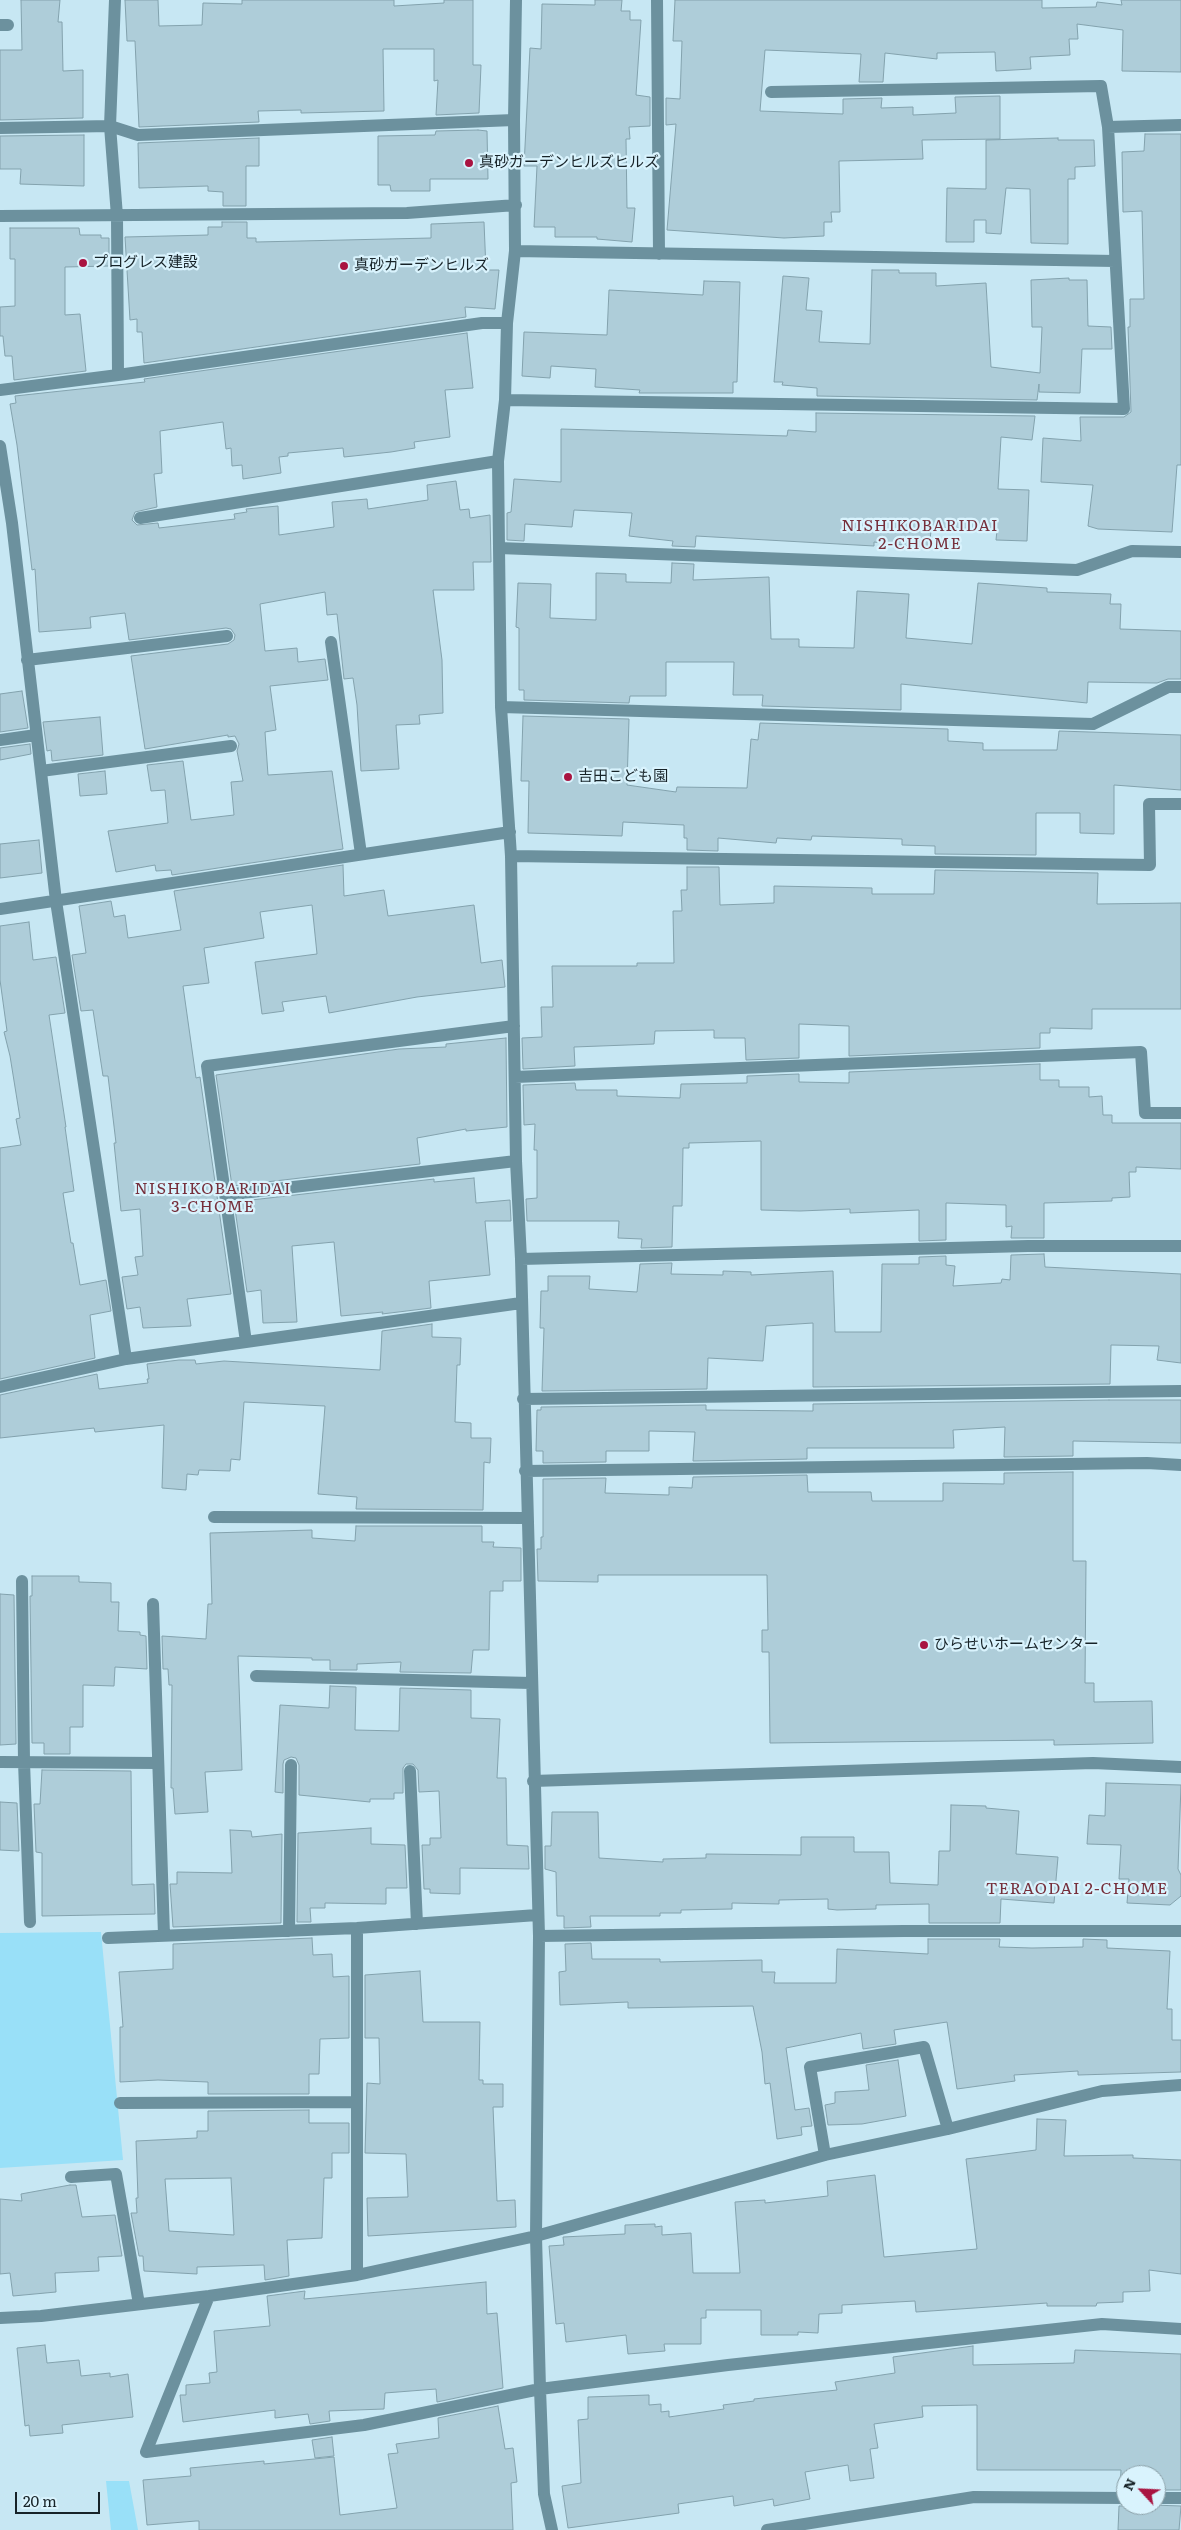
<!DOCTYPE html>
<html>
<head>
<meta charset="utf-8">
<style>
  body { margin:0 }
  #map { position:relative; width:1181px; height:2530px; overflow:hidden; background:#c7e7f3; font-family:Literata,serif }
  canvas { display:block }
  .north { position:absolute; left:1116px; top:2465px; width:50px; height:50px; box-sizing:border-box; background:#d9f3fd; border:1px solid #8ba0a8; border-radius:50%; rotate:295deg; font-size:14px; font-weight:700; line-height:20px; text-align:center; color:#172328 }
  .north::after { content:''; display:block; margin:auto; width:18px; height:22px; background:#a91441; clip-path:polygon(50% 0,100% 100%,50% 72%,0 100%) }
  .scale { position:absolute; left:15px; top:2492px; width:85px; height:22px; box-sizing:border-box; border:2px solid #172328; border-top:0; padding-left:6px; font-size:15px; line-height:18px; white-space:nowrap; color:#172328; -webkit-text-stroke:4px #d9f3fd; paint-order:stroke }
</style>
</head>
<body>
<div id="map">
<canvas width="1181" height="2530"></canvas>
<div class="north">N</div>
<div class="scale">20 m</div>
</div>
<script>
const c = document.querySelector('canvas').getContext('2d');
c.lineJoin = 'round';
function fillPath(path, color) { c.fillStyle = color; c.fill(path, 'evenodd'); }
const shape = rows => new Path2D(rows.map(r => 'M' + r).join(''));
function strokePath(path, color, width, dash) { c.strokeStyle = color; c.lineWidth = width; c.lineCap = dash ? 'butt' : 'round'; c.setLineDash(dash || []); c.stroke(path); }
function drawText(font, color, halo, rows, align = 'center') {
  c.font = font + ' Literata,"Noto Sans JP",serif'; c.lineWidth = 4.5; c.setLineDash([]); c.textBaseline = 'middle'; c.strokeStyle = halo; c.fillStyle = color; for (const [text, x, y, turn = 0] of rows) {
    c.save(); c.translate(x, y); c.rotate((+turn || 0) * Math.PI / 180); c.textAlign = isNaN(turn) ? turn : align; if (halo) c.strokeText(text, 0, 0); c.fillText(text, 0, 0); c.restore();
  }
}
fillPath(shape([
  [101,1932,123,2160,0,2168,0,1933],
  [106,2481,129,2481,138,2530,111,2530]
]), '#99e0f8');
const building = shape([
  [21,0,60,0,58,22,62,22,63,71,83,70,83,118,0,120,0,50,22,50,21,0],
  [125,0,158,0,159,26,202,25,203,3,242,4,242,0,394,0,394,6,444,3,444,0,473,0,473,65,481,65,479,113,436,115,438,80,434,81,434,49,383,49,384,111,301,113,301,110,258,111,259,122,139,127,135,41,127,41,125,0],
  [595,0,622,0,621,11,630,11,630,20,641,20,636,95,650,97,650,126,629,127,630,139,626,139,627,208,635,208,632,242,597,239,597,237,555,237,555,227,534,227,537,166,524,166,530,48,541,49,542,4,595,5,595,0],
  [675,0,1042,0,1042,8,1096,7,1097,2,1122,5,1121,0,1181,0,1181,72,1122,71,1123,30,1077,24,1078,39,1069,39,1070,55,1030,57,1031,69,996,71,995,52,937,53,937,59,885,53,883,82,859,82,861,54,765,50,760,111,843,114,843,99,882,98,881,108,913,107,913,115,956,113,955,97,1000,96,1000,139,922,140,923,159,839,161,840,212,831,212,832,222,824,222,824,236,784,238,667,230,676,124,666,125,666,98,680,99,682,41,673,41,675,0],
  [478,130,487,131,488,179,430,179,430,191,391,191,390,185,378,185,378,136,435,135,436,131,478,130],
  [1145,134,1181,134,1181,465,1177,465,1172,532,1098,529,1088,526,1093,485,1041,482,1043,438,1081,441,1080,417,1124,417,1131,412,1128,327,1130,327,1130,299,1144,299,1142,211,1123,212,1122,152,1144,151,1145,134],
  [84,135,84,186,20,184,21,169,0,169,0,136,84,135],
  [259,138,259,166,246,166,246,206,223,206,223,192,208,191,208,186,139,188,138,143,259,138],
  [1058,138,1058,140,1094,140,1095,166,1075,167,1075,179,1068,179,1068,244,1031,243,1030,189,1006,188,1001,234,986,233,986,220,974,220,974,242,946,242,947,188,986,189,986,140,1058,138],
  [222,222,247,222,247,238,256,238,256,242,431,238,431,224,484,222,486,270,499,270,495,309,465,307,466,317,144,363,142,332,137,332,137,319,130,320,125,237,208,235,208,227,222,227,222,222],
  [10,228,79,228,80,235,101,235,101,238,109,238,109,266,65,267,65,315,80,314,86,371,14,380,12,356,5,356,3,336,0,336,0,307,15,306,15,259,10,259,10,228],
  [872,270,899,270,899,273,936,273,936,286,986,283,991,367,1040,373,1042,327,1032,327,1031,280,1069,278,1069,280,1087,280,1088,326,1111,327,1112,349,1082,349,1080,393,1039,392,1039,384,1037,400,817,396,817,388,782,385,783,382,774,382,783,276,809,278,806,310,822,311,819,342,870,344,872,270],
  [704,281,740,282,737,382,733,382,733,393,639,393,640,390,595,387,596,369,551,366,550,378,522,376,524,332,607,335,609,290,703,295,704,281],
  [467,333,473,388,445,390,450,437,414,442,415,448,391,452,344,457,343,448,288,453,288,456,279,457,281,473,243,479,242,465,232,466,231,448,226,449,223,422,160,431,162,473,154,474,157,507,135,512,132,520,137,525,158,523,159,528,235,519,234,514,247,512,246,509,278,506,279,535,334,527,332,502,367,499,368,509,428,500,427,485,456,481,460,510,469,509,470,518,490,515,491,562,473,562,474,590,433,590,442,660,443,713,419,715,420,724,396,725,399,769,361,771,357,705,353,678,344,679,337,614,327,615,325,592,260,604,265,651,297,648,298,662,325,659,328,680,270,686,276,730,265,732,268,775,332,771,343,849,172,875,171,870,156,871,155,865,116,872,108,831,168,823,165,790,151,791,147,765,183,761,191,820,234,815,231,782,243,781,237,751,239,744,235,736,228,737,228,735,145,749,131,656,228,644,234,640,235,635,231,629,226,628,129,640,125,613,90,617,91,628,39,632,35,569,32,570,17,445,10,404,16,403,15,396,145,382,144,379,467,333],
  [816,413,1035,416,1032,440,1001,437,998,489,1029,490,1027,541,996,540,997,530,940,527,940,532,931,531,929,548,874,542,874,546,696,536,695,547,672,546,673,541,629,536,632,513,574,510,572,527,525,524,524,541,507,540,507,513,511,512,514,479,561,482,561,429,787,436,788,430,816,432,816,413],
  [672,563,694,564,693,580,769,577,771,639,799,639,799,647,854,648,857,591,909,594,906,638,972,644,978,583,1047,588,1047,592,1111,594,1110,604,1121,604,1120,629,1181,631,1181,679,1168,679,1157,683,1088,682,1087,703,901,684,901,710,762,706,763,695,733,695,734,662,666,662,666,696,630,696,629,703,524,700,524,690,519,690,519,628,516,627,518,583,551,584,550,618,596,620,596,573,626,574,626,582,671,583,672,563],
  [22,691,28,728,0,732,0,694,22,691],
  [523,716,629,719,627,785,676,792,677,787,747,788,751,739,758,740,760,723,948,729,948,741,983,743,983,750,1057,750,1059,731,1181,735,1181,790,1114,785,1114,834,1080,833,1080,813,1036,813,1036,855,935,854,935,846,902,845,902,839,812,836,811,840,777,838,776,843,718,838,718,851,687,850,687,838,684,838,684,825,623,822,622,836,528,833,529,781,521,781,523,716],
  [100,717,103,755,52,761,51,750,47,751,43,722,100,717],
  [30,744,31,754,0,760,0,748,30,744],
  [105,771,107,794,80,796,78,774,105,771],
  [39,840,42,873,0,878,0,844,39,840],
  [343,865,344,896,384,890,388,916,474,905,481,963,502,960,505,987,417,997,329,1013,326,996,282,1002,284,1011,262,1014,255,962,317,954,312,905,260,912,264,938,204,948,209,983,183,986,196,1078,200,1077,231,1294,187,1299,191,1326,143,1328,140,1307,127,1309,122,1277,138,1275,135,1257,143,1256,140,1209,121,1211,114,1143,116,1143,108,1076,103,1076,93,1010,81,1011,72,955,86,953,79,906,111,901,114,917,125,915,128,938,181,930,174,891,343,865],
  [687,867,719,867,720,905,774,903,774,886,872,888,872,894,934,894,935,870,1098,873,1097,904,1181,903,1181,1009,1092,1009,1092,1029,1050,1028,1050,1033,1040,1033,1040,1048,849,1056,849,1026,799,1024,799,1058,746,1060,745,1038,714,1038,714,1030,655,1031,654,1044,574,1047,575,1066,523,1069,522,1038,542,1037,541,1007,553,1007,552,966,637,966,637,963,674,963,673,911,682,911,681,890,687,890,687,867],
  [29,922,33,960,56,957,65,1013,49,1015,66,1127,65,1127,74,1191,63,1193,71,1243,73,1243,80,1285,106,1280,111,1311,90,1315,95,1358,0,1379,0,1148,21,1145,16,1119,20,1118,10,1056,4,1032,7,1031,0,980,0,926,29,922],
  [506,1038,507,1127,466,1131,466,1129,417,1138,420,1164,232,1186,216,1075,399,1049,446,1047,446,1044,506,1038],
  [1040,1064,1040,1080,1059,1080,1059,1087,1089,1087,1089,1097,1102,1096,1103,1115,1112,1115,1112,1123,1181,1123,1181,1169,1136,1167,1136,1172,1129,1172,1130,1197,1112,1198,1112,1201,1044,1203,1044,1238,1011,1238,1012,1226,1006,1227,1006,1205,946,1203,946,1240,919,1241,919,1210,850,1213,850,1209,800,1211,761,1210,761,1141,689,1143,689,1148,683,1148,682,1206,673,1206,672,1247,641,1248,642,1239,618,1238,619,1221,527,1221,526,1199,537,1198,537,1150,534,1150,535,1124,524,1125,523,1085,575,1083,576,1090,617,1090,617,1096,680,1098,681,1084,747,1083,747,1076,799,1074,799,1082,849,1083,849,1072,1040,1064],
  [474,1178,476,1203,510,1200,511,1221,485,1221,490,1275,429,1281,431,1308,382,1314,383,1312,341,1316,334,1242,292,1246,297,1322,263,1323,261,1290,247,1292,234,1202,434,1179,434,1182,474,1178],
  [1044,1254,1045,1267,1181,1274,1181,1363,1157,1360,1159,1346,1111,1345,1110,1384,813,1387,813,1323,766,1326,763,1361,708,1358,707,1389,542,1391,544,1328,540,1328,541,1291,548,1291,548,1276,590,1276,589,1289,637,1292,640,1264,672,1263,671,1274,723,1275,723,1271,751,1272,751,1275,833,1271,835,1332,881,1332,882,1264,919,1264,919,1257,946,1256,946,1265,955,1266,953,1286,1001,1283,1002,1279,1010,1280,1011,1255,1044,1254],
  [432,1324,432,1337,461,1338,460,1365,457,1365,455,1422,471,1423,471,1438,491,1438,490,1463,484,1462,483,1510,356,1509,357,1497,318,1494,325,1406,244,1402,240,1460,231,1459,230,1471,199,1470,198,1475,187,1474,186,1490,162,1488,164,1425,95,1432,94,1428,0,1438,0,1395,97,1374,99,1389,148,1383,147,1379,149,1379,147,1364,179,1360,195,1360,196,1364,224,1361,380,1370,382,1331,432,1324],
  [1109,1400,1181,1400,1181,1443,1073,1441,1073,1456,1004,1457,1005,1427,953,1430,954,1448,807,1448,807,1459,693,1461,695,1432,649,1431,649,1451,606,1451,606,1462,543,1463,543,1451,536,1451,537,1410,541,1410,541,1407,706,1405,706,1410,813,1411,813,1404,1109,1400],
  [1073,1472,1073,1561,1086,1561,1085,1683,1094,1683,1094,1702,1152,1701,1153,1743,1054,1745,1054,1740,770,1743,769,1652,762,1652,762,1630,768,1630,767,1575,598,1575,598,1582,538,1581,537,1549,541,1549,541,1537,543,1537,543,1479,606,1478,605,1493,669,1495,669,1487,692,1488,693,1477,807,1475,808,1492,871,1492,872,1501,943,1501,943,1483,1004,1484,1004,1473,1073,1472],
  [356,1526,482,1526,482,1542,494,1542,493,1547,521,1548,521,1581,503,1581,503,1591,490,1591,489,1650,473,1650,471,1673,400,1672,401,1662,357,1664,357,1670,330,1670,330,1660,312,1660,312,1658,238,1656,242,1770,205,1772,208,1812,175,1814,173,1788,171,1788,172,1685,169,1685,168,1669,163,1669,162,1636,206,1639,208,1604,212,1604,210,1533,312,1530,312,1538,355,1541,356,1526],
  [32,1576,79,1576,79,1582,111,1583,111,1602,119,1602,118,1631,140,1632,140,1635,146,1636,147,1669,115,1667,114,1686,83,1685,83,1727,70,1727,70,1754,44,1754,44,1743,32,1743,30,1596,32,1596,32,1576],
  [0,1594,14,1595,16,1744,0,1745,0,1594],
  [330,1686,356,1687,355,1730,399,1731,400,1688,471,1690,471,1718,500,1719,497,1778,506,1778,507,1845,528,1846,529,1869,460,1868,460,1894,430,1893,430,1889,424,1889,422,1845,430,1845,430,1838,441,1838,439,1791,419,1792,418,1770,413,1764,406,1764,403,1768,403,1793,394,1793,394,1799,370,1799,370,1802,299,1795,299,1765,296,1758,291,1757,284,1760,283,1764,283,1793,275,1792,280,1705,329,1708,330,1686],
  [42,1770,131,1771,132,1885,154,1884,155,1914,42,1916,42,1853,36,1852,34,1804,40,1804,42,1770],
  [1106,1783,1181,1785,1178,1869,1181,1875,1181,1896,1170,1905,1127,1903,1129,1879,1119,1879,1121,1845,1087,1844,1089,1815,1105,1816,1106,1783],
  [0,1802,17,1803,19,1851,0,1850,0,1802],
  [951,1805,986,1806,986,1808,1019,1811,1016,1854,1058,1857,1054,1903,1001,1899,1000,1923,929,1923,929,1904,876,1905,876,1909,837,1910,828,1909,828,1899,779,1900,779,1904,732,1903,732,1909,681,1910,681,1913,660,1913,660,1916,590,1916,591,1927,564,1928,564,1916,557,1916,556,1872,545,1869,545,1846,551,1846,552,1812,598,1812,599,1858,663,1862,663,1859,706,1858,706,1854,801,1855,801,1837,854,1837,854,1852,889,1852,890,1883,938,1885,939,1851,950,1851,951,1805],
  [371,1828,371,1844,405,1845,407,1888,386,1888,386,1904,325,1903,325,1908,310,1908,311,1922,297,1922,298,1833,371,1828],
  [230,1830,251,1831,252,1837,282,1834,281,1923,173,1927,170,1884,177,1884,177,1872,232,1873,230,1830],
  [312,1938,313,1955,332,1954,333,1977,349,1976,349,2038,320,2039,319,2074,309,2074,309,2094,208,2094,208,2082,158,2080,120,2082,120,2027,123,2027,119,1972,173,1969,173,1944,312,1938],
  [928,1939,1000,1939,999,1947,1032,1948,1083,1947,1083,1939,1107,1940,1107,1948,1170,1951,1167,2009,1172,2009,1172,2040,1181,2040,1181,2072,1078,2075,1078,2071,1014,2075,1015,2081,957,2089,947,2022,894,2030,896,2044,863,2049,861,2033,786,2048,795,2110,809,2108,812,2126,801,2127,802,2135,777,2139,770,2083,765,2084,762,2052,753,2006,628,2008,628,2002,560,2005,559,1972,566,1971,565,1944,591,1943,592,1959,660,1959,660,1962,762,1960,762,1972,775,1972,774,1983,836,1983,837,1949,928,1954,928,1939],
  [420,1971,423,2022,480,2022,479,2080,483,2080,483,2084,503,2084,503,2107,493,2107,497,2201,515,2200,516,2227,368,2236,367,2198,408,2197,406,2154,365,2153,367,2083,380,2084,379,2038,365,2038,365,1975,420,1971],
  [898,2060,906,2116,862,2124,828,2125,825,2105,835,2103,835,2092,869,2090,866,2065,898,2060],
  [309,2110,309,2123,349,2123,349,2153,332,2153,332,2178,324,2178,322,2238,287,2240,289,2276,265,2280,264,2265,197,2267,197,2274,144,2271,143,2256,139,2256,131,2213,137,2213,136,2198,138,2198,136,2141,197,2138,197,2131,208,2131,208,2111,309,2110],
  [231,2178,234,2235,169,2231,165,2179,231,2178],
  [1037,2119,1066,2120,1064,2156,1133,2155,1133,2158,1181,2160,1181,2274,1149,2270,1150,2291,1123,2292,1123,2302,1097,2303,1096,2306,1047,2306,1047,2303,916,2312,915,2301,842,2305,842,2313,819,2314,818,2333,798,2332,798,2335,761,2335,761,2310,706,2310,706,2318,701,2318,701,2344,664,2344,665,2351,628,2354,626,2335,566,2342,564,2323,556,2324,549,2246,564,2245,563,2237,625,2234,625,2225,655,2224,655,2227,662,2226,662,2235,691,2233,693,2273,740,2273,735,2202,765,2200,765,2203,828,2196,827,2181,875,2175,884,2257,977,2249,966,2159,1036,2150,1037,2119],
  [70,2185,76,2185,82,2217,115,2215,122,2256,98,2257,99,2271,55,2273,56,2292,13,2296,10,2273,0,2274,0,2199,22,2201,21,2194,70,2185],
  [486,2282,487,2314,497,2313,503,2388,437,2402,436,2389,385,2393,384,2409,329,2411,330,2421,310,2424,308,2414,275,2418,275,2410,183,2422,180,2395,186,2395,186,2385,210,2383,209,2373,217,2372,214,2331,270,2326,267,2296,305,2291,304,2299,486,2282],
  [45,2345,47,2363,79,2360,81,2376,110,2373,110,2377,128,2374,133,2417,62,2425,63,2433,30,2436,29,2425,25,2426,17,2348,45,2345],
  [973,2346,973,2365,1074,2363,1075,2350,1181,2354,1181,2490,1156,2490,1156,2475,1126,2475,1126,2490,1120,2490,1121,2470,977,2470,977,2405,922,2406,923,2417,874,2424,878,2448,870,2449,874,2478,850,2481,848,2465,805,2472,810,2499,774,2506,773,2499,734,2506,733,2496,678,2504,679,2513,568,2528,562,2486,581,2483,578,2420,588,2419,588,2397,649,2395,649,2405,661,2404,661,2412,669,2411,669,2417,724,2409,723,2405,754,2401,754,2399,837,2390,835,2382,895,2373,893,2357,973,2346],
  [498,2406,505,2449,513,2448,517,2482,511,2483,513,2530,199,2530,199,2521,196,2521,147,2525,143,2480,191,2476,190,2468,264,2461,264,2464,334,2457,340,2515,397,2508,388,2454,398,2453,396,2444,439,2438,438,2418,498,2406],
  [332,2437,334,2456,315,2458,312,2440,332,2437],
  [1152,2505,1181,2506,1179,2530,1118,2530,1119,2506,1152,2505]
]);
fillPath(building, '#aecdd9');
strokePath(building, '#83a2ad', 1);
strokePath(shape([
  [115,0,110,126,117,216,118,375],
  [516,0,514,120,515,251,507,323,505,400,498,461,499,548,501,707,511,856,516,1161,521,1259,539,1936,536,2236,540,2389,544,2494,552,2530],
  [657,0,659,254],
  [0,25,8,25],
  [1108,127,1181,125],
  [0,128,110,126,138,135,514,120],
  [0,216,407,213,516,205],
  [515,251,1115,261],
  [0,390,118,375,482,323,507,323],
  [505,400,1124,409,1108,127,1101,86,771,92],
  [0,446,12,523,56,901,126,1359],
  [140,518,498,461],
  [499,548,1077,570,1132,551,1181,552],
  [331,642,361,854],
  [27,660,227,636],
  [501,707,1093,724,1168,687,1181,687],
  [0,740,36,735],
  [41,771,231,746],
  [511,856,1150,865,1149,804,1181,804],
  [0,909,510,832],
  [515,1077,1141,1052,1145,1113,1181,1113],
  [225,1195,516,1161],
  [521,1259,1028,1246,1181,1246],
  [246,1342,207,1066,514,1026],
  [0,1387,126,1359,521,1303],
  [523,1399,1181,1391],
  [525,1471,1147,1463,1181,1465],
  [214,1517,527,1518],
  [22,1581,24,1762,30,1922],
  [153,1604,164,1935],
  [256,1676,531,1683],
  [0,1762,158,1763],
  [410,1771,417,1924],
  [533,1781,1093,1763,1181,1767],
  [289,1931,291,1765],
  [539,1936,904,1931,1181,1931],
  [108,1938,357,1928,537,1915],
  [120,2103,356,2102],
  [825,2155,810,2067,924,2047,948,2129],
  [71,2177,116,2174,139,2304],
  [357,2275,357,1928],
  [209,2296,146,2452,364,2425,540,2389,728,2365,1102,2324,1181,2329],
  [0,2318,41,2316,209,2296,357,2275,536,2236,825,2155,948,2129,1102,2091,1181,2085],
  [1156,2498,1181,2498],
  [767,2530,974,2497,1126,2498]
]), '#6c919e', 12);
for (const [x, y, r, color] of [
  [469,163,5,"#a91441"],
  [83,263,5,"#a91441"],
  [344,266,5,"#a91441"],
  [568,777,5,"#a91441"],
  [924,1645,5,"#a91441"]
]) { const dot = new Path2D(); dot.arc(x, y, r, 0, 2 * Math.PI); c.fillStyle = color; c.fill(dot); strokePath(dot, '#d9f3fd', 2); }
drawText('15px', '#172328', '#d9f3fd', [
  ["真砂ガーデンヒルズヒルズ",479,163],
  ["プログレス建設",93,263],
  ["真砂ガーデンヒルズ",354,266],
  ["吉田こども園",578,777],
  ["ひらせいホームセンター",934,1645]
], 'left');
c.letterSpacing = '1px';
drawText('16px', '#762f3b', '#d9f3fd', [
  ["NISHIKOBARIDAI",920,526],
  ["2-CHOME",920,544],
  ["NISHIKOBARIDAI",213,1189],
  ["3-CHOME",213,1207],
  ["TERAODAI 2-CHOME",1077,1889]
]);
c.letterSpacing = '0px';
</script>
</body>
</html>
